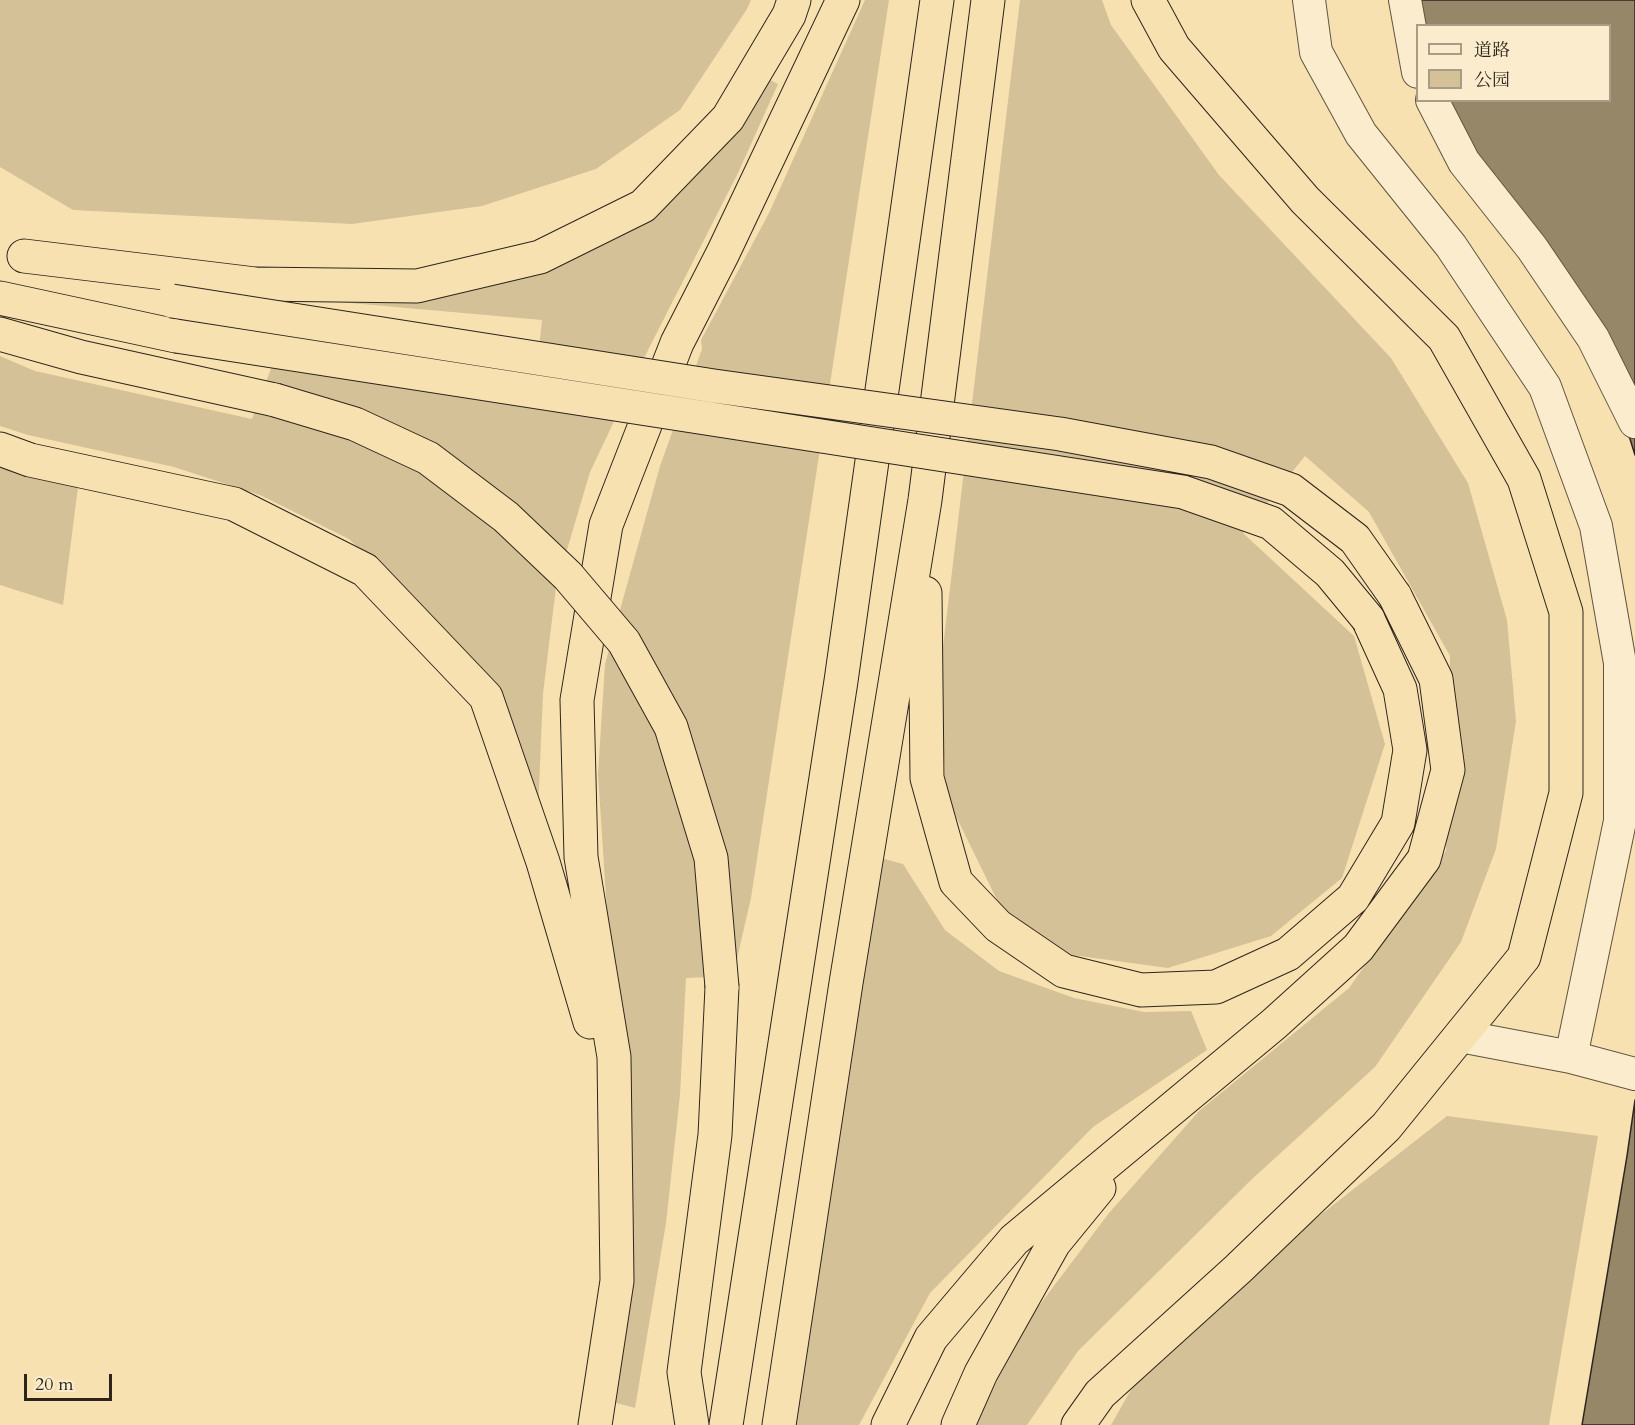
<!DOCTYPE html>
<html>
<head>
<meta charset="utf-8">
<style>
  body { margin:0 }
  #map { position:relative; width:1635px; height:1425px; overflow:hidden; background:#f8e1b1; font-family:Cardo,"Noto Serif SC",serif }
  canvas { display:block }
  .legend { position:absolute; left:1416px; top:24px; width:195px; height:78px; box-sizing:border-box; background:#faeccc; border:2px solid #a89c86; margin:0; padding:8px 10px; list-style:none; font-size:18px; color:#2d251c }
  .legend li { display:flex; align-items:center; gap:12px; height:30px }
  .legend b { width:30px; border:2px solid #a89c86 }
  .scale { position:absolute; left:24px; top:1374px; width:88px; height:27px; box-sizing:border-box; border:3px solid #2d251c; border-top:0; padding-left:8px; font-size:18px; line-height:21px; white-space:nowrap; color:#2d251c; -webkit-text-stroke:4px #faeccc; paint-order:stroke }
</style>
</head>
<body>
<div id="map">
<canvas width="1635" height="1425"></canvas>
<ul class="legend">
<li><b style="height:8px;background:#faeccc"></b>道路</li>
<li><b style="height:16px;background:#d5c198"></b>公园</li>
</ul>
<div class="scale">20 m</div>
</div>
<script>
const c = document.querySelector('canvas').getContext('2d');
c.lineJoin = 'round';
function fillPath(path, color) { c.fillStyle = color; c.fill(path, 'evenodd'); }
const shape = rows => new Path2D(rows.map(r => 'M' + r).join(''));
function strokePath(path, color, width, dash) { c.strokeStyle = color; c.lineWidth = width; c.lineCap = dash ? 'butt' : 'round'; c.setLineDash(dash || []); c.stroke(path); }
fillPath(shape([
  [0,0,751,0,747,9,680,110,596,169,482,206,352,224,73,210,0,167],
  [865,0,889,0,751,898,733,976,686,978,680,1095,666,1223,635,1408,613,1402,630,1090,607,912,598,774,605,664,660,466,702,349,701,340,769,213],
  [1020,0,1102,0,1111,25,1219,175,1391,358,1468,483,1507,620,1516,721,1496,849,1461,942,1375,1067,1251,1180,1078,1351,1027,1425,976,1425,986,1400,1035,1311,1109,1213,1199,1111,1349,988,1446,851,1450,656,1369,512,1305,456,1243,533,1354,636,1385,744,1342,878,1271,936,1168,968,1072,955,1000,906,946,796,940,672],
  [768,79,778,84,738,173,645,356,590,472,556,587,543,694,538,813,433,623,349,539,260,495,174,467,28,435,0,426,0,356,35,371,252,419,272,366,533,406,542,320,339,302,483,287,552,265],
  [0,468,78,487,63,605,0,585],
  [881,858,903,864,945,930,999,971,1074,998,1144,1012,1191,1011,1207,1050,1093,1127,930,1293,859,1425,781,1425],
  [1447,1116,1598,1136,1549,1425,1111,1425,1158,1342]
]), '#d5c198');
const building = shape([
  [1394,0,1635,0,1635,455,1630,439,1583,341,1425,100,1610,100,1610,26,1418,26,1394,0],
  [1635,1100,1635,1425,1582,1425,1627,1156,1635,1100]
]);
fillPath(building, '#978769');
strokePath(building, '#2d251c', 1.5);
const minor = shape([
  [1309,0,1316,52,1361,134,1451,246,1545,387,1596,526,1620,663,1620,821,1571,1057,1460,1036],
  [1405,0,1418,72],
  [1432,100,1464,162,1532,248,1593,338,1635,422],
  [1571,1057,1635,1074]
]);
const highway = shape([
  [24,256,255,284,417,286,540,257,643,206,728,118,789,15,794,0],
  [0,298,176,336],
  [0,334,81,357,275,400],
  [0,449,30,460,234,504,365,570,486,697,543,862,590,1022],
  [925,593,927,778,956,882,998,926,1064,971,1141,990,1216,987,1288,954,1353,898,1398,823,1410,750,1400,689,1368,619],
  [595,1425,617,1281,614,1057,581,857,577,700,606,525,677,343,723,253,843,0],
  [692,1425,684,1372,715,1135,722,987],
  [726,1425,841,681,937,0],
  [779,1425,846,983,925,500,988,0],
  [888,1425,931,1338,1014,1240,1274,1024,1358,948,1424,859,1448,770,1436,679,1395,596],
  [958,1425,981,1373,1054,1243,1099,1188],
  [1078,1425,1100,1394,1238,1269,1386,1127,1524,957,1566,793,1566,612,1524,479,1444,338,1305,200,1174,48,1148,0]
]);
strokePath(minor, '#605441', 34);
strokePath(highway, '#2d251c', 35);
strokePath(minor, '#faeccc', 32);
strokePath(highway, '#f8e1b1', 33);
const highwayBridge = shape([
  [172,301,714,386,1060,434,1211,462,1291,490,1355,539,1395,596],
  [176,336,1183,492,1271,523,1330,573,1368,619],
  [275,400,355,424,428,458,506,517,568,576,624,642,671,727,711,858,722,987]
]);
strokePath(highwayBridge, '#2d251c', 35, []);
strokePath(highwayBridge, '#f8e1b1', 33);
</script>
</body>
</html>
